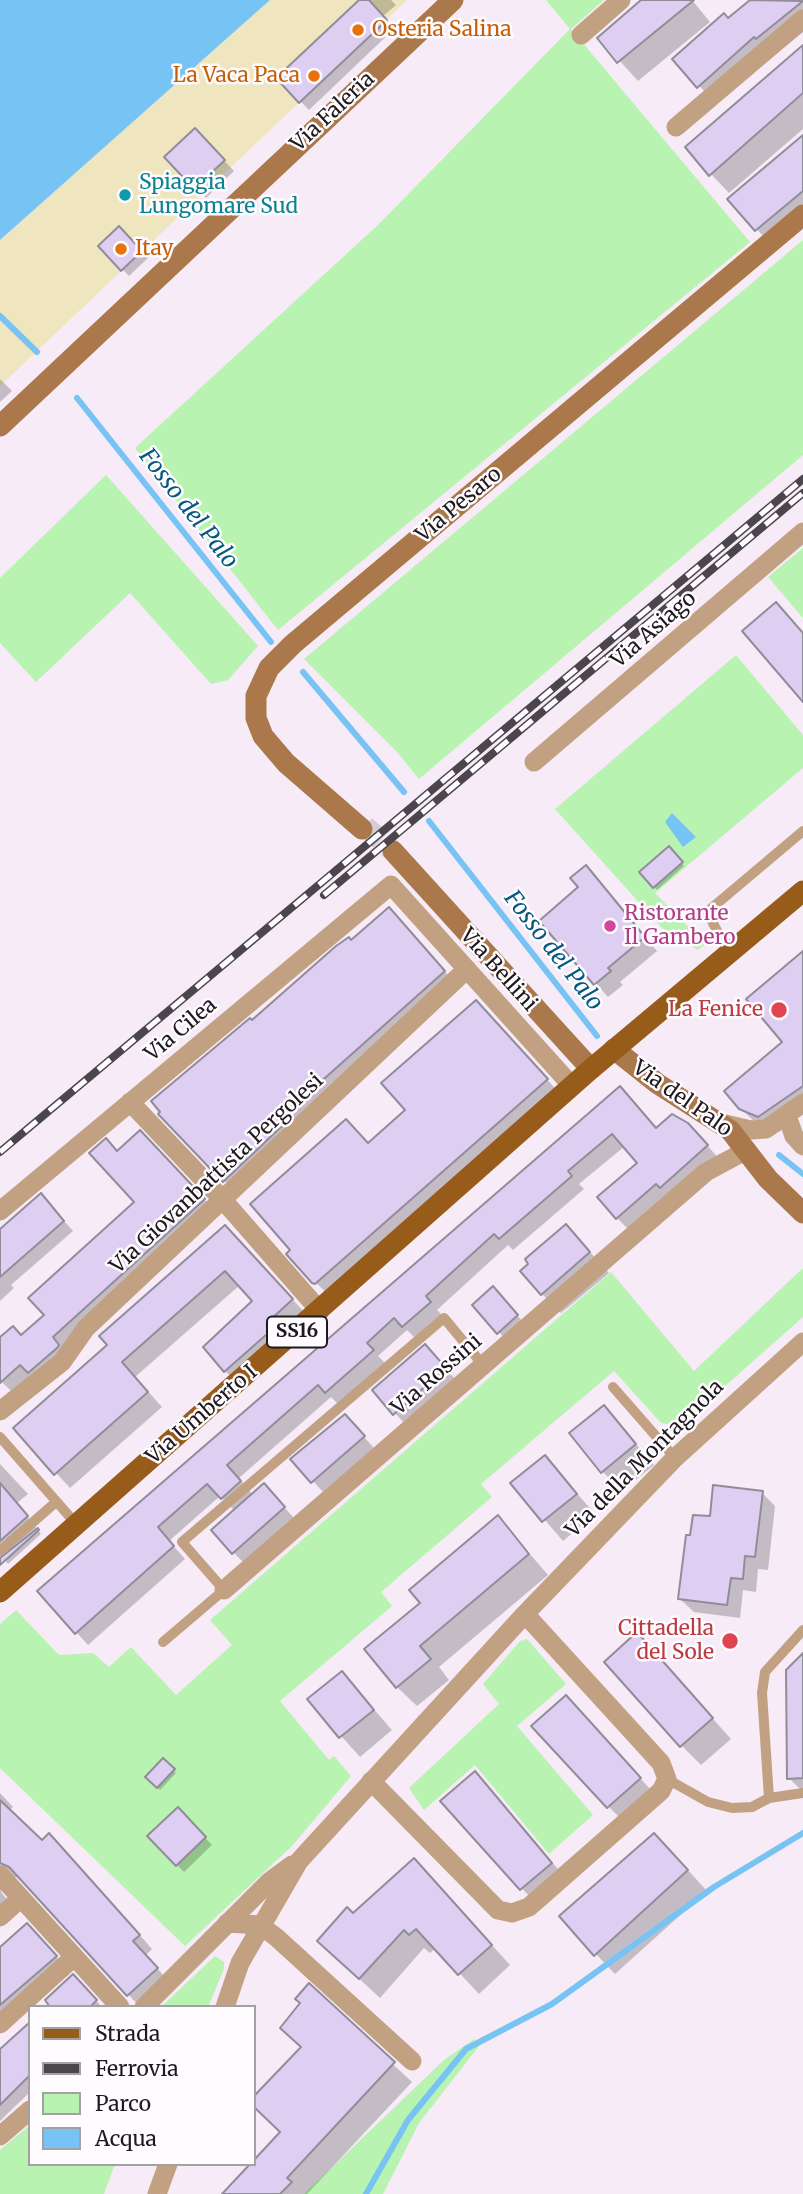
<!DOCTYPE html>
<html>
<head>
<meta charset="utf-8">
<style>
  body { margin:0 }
  #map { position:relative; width:803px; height:2194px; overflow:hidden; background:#f6ebf6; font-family:Merriweather,serif }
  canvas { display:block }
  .legend { position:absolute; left:28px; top:2005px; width:228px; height:161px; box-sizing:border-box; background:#fefcfe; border:2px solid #a4a1a4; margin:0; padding:9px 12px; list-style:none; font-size:21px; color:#1d191d }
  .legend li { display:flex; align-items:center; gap:14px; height:35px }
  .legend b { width:35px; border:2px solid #a4a1a4 }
</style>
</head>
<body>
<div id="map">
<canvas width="803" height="2194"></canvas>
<ul class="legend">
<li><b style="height:9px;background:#975b1a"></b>Strada</li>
<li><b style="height:9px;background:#4b464b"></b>Ferrovia</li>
<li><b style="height:19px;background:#b8f3b1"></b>Parco</li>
<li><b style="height:19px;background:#77c3f4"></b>Acqua</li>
</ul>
</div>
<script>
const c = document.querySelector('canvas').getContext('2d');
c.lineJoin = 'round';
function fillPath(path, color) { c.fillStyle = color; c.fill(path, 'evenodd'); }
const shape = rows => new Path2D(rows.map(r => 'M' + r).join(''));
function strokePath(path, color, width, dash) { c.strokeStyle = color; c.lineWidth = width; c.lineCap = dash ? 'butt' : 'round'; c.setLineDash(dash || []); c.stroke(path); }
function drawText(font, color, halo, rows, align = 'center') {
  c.font = font + ' Merriweather,serif'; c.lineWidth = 5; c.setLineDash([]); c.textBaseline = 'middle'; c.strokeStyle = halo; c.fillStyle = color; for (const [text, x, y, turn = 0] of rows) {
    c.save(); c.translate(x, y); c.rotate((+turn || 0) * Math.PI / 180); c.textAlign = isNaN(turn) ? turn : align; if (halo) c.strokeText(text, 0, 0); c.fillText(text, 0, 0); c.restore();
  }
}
fillPath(shape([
  [546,0,604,0,571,29,750,242,278,630,135,448,379,224,570,29],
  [803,240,803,455,419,779,398,753,304,659],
  [106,475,258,646,228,680,211,684,130,593,36,682,0,643,0,578],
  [803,548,803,618,768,577],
  [736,655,803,735,803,768,655,893,705,944,698,950,662,928,555,809],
  [803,1268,803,1317,688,1419,678,1426,661,1423,614,1371,481,1484,492,1497,381,1592,392,1606,280,1701,329,1760,334,1756,351,1776,292,1846,185,1946,0,1768,0,1624,16,1610,59,1655,93,1653,109,1667,131,1647,176,1695,232,1645,210,1620,611,1272,694,1371],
  [163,1758,174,1769,156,1788,145,1777],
  [178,1807,206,1837,176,1866,147,1836],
  [527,1639,566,1684,517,1726,593,1815,549,1854,475,1765,424,1810,409,1788,499,1704,483,1684,520,1641],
  [215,1956,224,1962,224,1969,208,2007,161,2007],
  [474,2039,479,2046,419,2123,383,2194,304,2194,444,2060],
  [30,2125,30,2164,115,2164,104,2194,0,2194,0,2150]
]), '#b8f3b1');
fillPath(shape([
  [270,0,407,0,0,386,0,240]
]), '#efe6c0');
fillPath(shape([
  [0,0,270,0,0,240],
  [672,813,696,837,683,847,665,822]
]), '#77c3f4');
fillPath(shape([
  [363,0,391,0,396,5,383,16,394,29,309,110,278,78],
  [644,0,692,0,710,22,638,81,599,38],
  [753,0,803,0,803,32,775,55,773,53,716,104,675,59],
  [803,47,803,129,729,193,711,174],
  [195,130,234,171,206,198,167,157],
  [803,135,803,218,772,246,730,199],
  [119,228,148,258,129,276,100,246],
  [0,379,12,391,0,402],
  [669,848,684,866,657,890,641,872],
  [598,880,657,951,620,982,623,985,608,997,541,921],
  [389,909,457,985,237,1194,161,1114],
  [803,953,803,1114,779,1132,758,1125,740,1108,785,1042],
  [490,1016,560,1094,330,1297,289,1254,369,1145,408,1110],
  [620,1089,657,1130,701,1138,719,1159,630,1231,617,1218,640,1163,625,1146,579,1184,584,1189,513,1250,508,1245,437,1310,443,1316,416,1339,407,1330,378,1356,385,1363,339,1405,331,1397,239,1478,253,1495,274,1496,294,1518,244,1563,233,1552,235,1511,220,1496,169,1541,185,1559,88,1645,39,1591],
  [140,1133,214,1210,68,1356,12,1392,0,1380,0,1339,21,1337,46,1315,136,1203],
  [50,1205,73,1231,11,1285,14,1288,0,1301,0,1231],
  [566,1226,609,1273,561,1313,542,1294],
  [239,1242,307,1315,240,1385,225,1371,255,1302,240,1285,135,1377,162,1407,70,1488,15,1428,109,1345],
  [499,1295,524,1323,505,1339,499,1332],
  [436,1357,455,1379,405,1424,395,1413],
  [604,1407,654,1465,622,1491,602,1471],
  [355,1427,374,1448,323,1492,293,1459],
  [545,1457,595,1514,563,1541,513,1483],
  [0,1464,28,1494,17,1503,41,1534,8,1564,0,1554],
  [762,1493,775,1506,768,1570,758,1569,756,1592,743,1590,740,1618,694,1612,680,1599,692,1537,711,1518],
  [498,1517,548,1575,439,1667,449,1680,417,1706,397,1687,422,1604],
  [637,1634,731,1739,701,1765,681,1745],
  [803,1656,803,1792,789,1778],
  [342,1673,392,1730,360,1757,309,1700],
  [585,1717,659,1799,628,1826,609,1807],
  [163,1760,176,1773,160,1790,147,1777],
  [475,1773,570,1883,541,1909,442,1801],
  [0,1793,13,1807,9,1811,42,1842,49,1835,63,1848,152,1949,146,1955,170,1983,140,2007,19,1877,6,1879,1,1892,16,1911,0,1925],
  [178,1809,212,1845,184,1872,149,1836],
  [674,1855,707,1891,615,1974,596,1954],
  [433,1880,510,1965,479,1994,436,1948,430,1953,424,1948,380,1998,339,1960],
  [36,1934,64,1965,0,2020,0,1949],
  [82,1985,102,2007,48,2007,51,2004],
  [309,1986,412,2082,307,2194,224,2194,282,2132,254,2105,254,2098,303,2048],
  [30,2024,30,2092,0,2121,0,2052]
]), '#0003');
strokePath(shape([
  [0,316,37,352],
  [77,398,271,642],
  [303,672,404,792],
  [429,821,597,1036],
  [779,1155,803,1174],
  [366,2194,408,2120,466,2049,552,2004,714,1887,803,1833]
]), '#77c3f4', 6);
const building = shape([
  [359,0,369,0,387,20,299,103,276,78,359,0],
  [641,0,694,0,617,63,597,38,641,0],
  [750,0,803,1,756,39,754,37,697,88,672,59,724,13,728,18,750,0],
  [803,45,803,93,709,176,685,147,803,45],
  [195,128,225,160,194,189,164,157,195,128],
  [803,135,803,191,755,231,727,199,803,135],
  [119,226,142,251,121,271,98,246,119,226],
  [776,602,803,633,803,702,742,631,776,602],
  [669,846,683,862,653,888,639,872,669,846],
  [586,865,645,937,608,968,611,971,594,985,539,921,578,887,570,878,586,865],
  [389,907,445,971,307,1094,309,1096,282,1121,284,1124,223,1182,158,1114,160,1112,151,1101,250,1018,252,1020,336,946,349,937,351,940,389,907],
  [803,951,803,1086,758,1117,739,1109,724,1091,782,1042,746,999,803,951],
  [476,1000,548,1079,315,1284,312,1283,286,1254,290,1250,250,1204,346,1119,368,1143,405,1110,381,1083,476,1000],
  [620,1086,656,1128,672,1114,688,1123,708,1145,660,1188,656,1184,616,1219,597,1197,637,1163,612,1134,568,1171,572,1176,499,1239,494,1234,426,1296,431,1302,402,1327,394,1318,367,1343,374,1350,325,1393,318,1385,227,1465,241,1481,221,1499,207,1484,158,1527,174,1546,75,1634,37,1591,620,1086],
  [140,1130,205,1199,53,1337,59,1345,57,1348,28,1373,20,1365,0,1383,0,1337,13,1326,21,1335,44,1315,28,1298,134,1202,89,1153,106,1138,117,1151,140,1130],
  [41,1193,64,1221,0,1277,0,1229,41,1193],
  [566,1224,590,1252,541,1295,520,1271,528,1264,525,1259,566,1224],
  [225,1225,293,1299,269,1321,275,1327,224,1372,203,1347,252,1301,225,1271,122,1362,148,1392,54,1475,13,1428,107,1345,99,1336,225,1225],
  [493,1286,518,1315,497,1334,472,1305,493,1286],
  [425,1344,446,1368,393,1415,372,1390,425,1344],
  [604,1405,636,1444,601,1473,569,1433,604,1405],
  [345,1414,365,1436,311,1483,290,1459,345,1414],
  [545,1455,577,1494,542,1522,510,1483,545,1455],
  [0,1483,28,1516,0,1541,0,1483],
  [264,1483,285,1507,232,1554,211,1530,264,1483],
  [713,1485,763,1491,755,1557,745,1556,743,1579,731,1578,727,1605,678,1599,686,1535,690,1535,693,1515,710,1516,713,1485],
  [498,1515,529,1554,420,1646,431,1659,396,1688,364,1649,420,1603,409,1590,498,1515],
  [38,1528,39,1530,0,1565,0,1558,38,1528],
  [637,1632,713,1718,680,1747,604,1662,637,1632],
  [803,1653,803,1778,787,1779,786,1670,803,1653],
  [342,1671,374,1710,339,1738,307,1699,342,1671],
  [566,1695,641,1778,607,1808,531,1726,566,1695],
  [163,1758,175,1769,157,1788,145,1777,163,1758],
  [475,1771,552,1863,520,1890,440,1801,475,1771],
  [0,1800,42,1840,49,1833,140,1935,133,1941,158,1968,127,1996,9,1867,0,1863,0,1800],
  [178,1807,206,1837,176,1866,147,1836,178,1807],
  [654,1833,688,1870,594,1956,559,1916,654,1833],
  [414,1858,492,1945,458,1975,416,1929,409,1935,404,1930,359,1979,317,1941,347,1907,353,1913,414,1858],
  [27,1923,57,1956,0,2005,0,1947,27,1923],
  [73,1974,97,2000,90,2007,50,2007,45,2000,73,1974],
  [309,1983,395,2062,287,2178,292,2182,280,2194,222,2194,250,2164,254,2164,254,2160,280,2132,254,2107,254,2096,301,2047,280,2028,300,2003,295,1999,309,1983],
  [30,2022,30,2075,0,2105,0,2049,30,2022]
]);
fillPath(building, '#ddcef2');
strokePath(building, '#918c99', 2);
strokePath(shape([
  [365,826,393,851]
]), '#d5ccd5', 21, [21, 10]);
strokePath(shape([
  [729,953,707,912,803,831],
  [613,1387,675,1458],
  [0,1437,77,1525],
  [0,1551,56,1502],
  [163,1642,224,1590,182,1542,444,1318,483,1365],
  [667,1779,708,1802,732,1808,752,1807,769,1798,762,1693,765,1672,803,1630],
  [769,1798,803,1793]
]), '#c2a082', 10);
strokePath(shape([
  [581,35,621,0],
  [676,127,803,19],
  [534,762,803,532],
  [130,1102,223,1200,320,1311],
  [787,1116,794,1136,803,1146],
  [721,1123,751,1130,766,1129,803,1103],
  [0,1211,391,885,572,1086],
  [0,1411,62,1362,86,1328,467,969],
  [224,1590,706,1172,747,1150],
  [371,1781,498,1910,512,1913,529,1907,661,1791,667,1779,661,1763,525,1614],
  [0,1875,120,2007],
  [0,1917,21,1898],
  [227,1923,260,1925,276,1937,412,2061],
  [144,2007,269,1882,292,1865],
  [225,2007,240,1963,299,1861,525,1614,675,1458,803,1342],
  [0,2024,74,1957],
  [0,2136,30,2110],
  [157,2194,168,2164]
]), '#c2a082', 19);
strokePath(shape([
  [0,426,453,0],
  [362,829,286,763,263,736,256,718,256,696,269,668,293,644,803,215],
  [393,851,591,1069],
  [614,1049,658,1084,730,1130,768,1179,803,1213]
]), '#aa784b', 21);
strokePath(shape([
  [0,1592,591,1069,803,891]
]), '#975b1a', 21);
const rail = shape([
  [324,895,803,493],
  [0,1152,803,479]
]);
strokePath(rail, '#4b464b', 8);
strokePath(rail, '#fefcfe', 5, [16]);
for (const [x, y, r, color] of [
  [358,30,7,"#e8710a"],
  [314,76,7,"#e8710a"],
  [125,195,7,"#0f9aa8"],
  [121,249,7,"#e8710a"],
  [610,926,7,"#d1479c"],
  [779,1010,9,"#e0444e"],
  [730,1641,9,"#e0444e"]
]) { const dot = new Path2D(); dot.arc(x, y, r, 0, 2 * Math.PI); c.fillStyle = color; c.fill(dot); strokePath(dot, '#fefcfe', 2.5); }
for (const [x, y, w] of [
  [297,1332,60]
]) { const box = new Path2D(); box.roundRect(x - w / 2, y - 15.5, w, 31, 5); c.fillStyle = '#fefcfe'; c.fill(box); strokePath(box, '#1d191d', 2); }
drawText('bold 19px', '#1d191d', null, [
  ["SS16",297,1332]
]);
drawText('21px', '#c56008', '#fefcfe', [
  ["Osteria Salina",372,30],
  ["La Vaca Paca",300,76,"right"],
  ["Itay",135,249]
], 'left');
drawText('21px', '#1d191d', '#fefcfe', [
  ["Via Faleria",333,112,-43],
  ["Via Pesaro",459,505,-40],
  ["Via Asiago",654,630,-41],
  ["Via Bellini",498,970,48],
  ["Via Cilea",181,1030,-40],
  ["Via del Palo",682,1099,35],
  ["Via Giovanbattista Pergolesi",217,1174,-43],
  ["Via Rossini",437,1375,-41],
  ["Via Umberto I",202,1415,-41],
  ["Via della Montagnola",645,1459,-45]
]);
drawText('21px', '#0d838f', '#fefcfe', [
  ["Spiaggia",139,183],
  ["Lungomare Sud",139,207]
], 'left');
drawText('21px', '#b23c85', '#fefcfe', [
  ["Ristorante",624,914],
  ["Il Gambero",624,938]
], 'left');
drawText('21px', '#be3a42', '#fefcfe', [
  ["La Fenice",763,1010],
  ["Cittadella",714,1629],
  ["del Sole",714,1653]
], 'right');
drawText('italic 23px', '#04587f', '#fefcfe', [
  ["Fosso del Palo",188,509,52],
  ["Fosso del Palo",553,951,52]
]);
</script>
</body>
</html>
